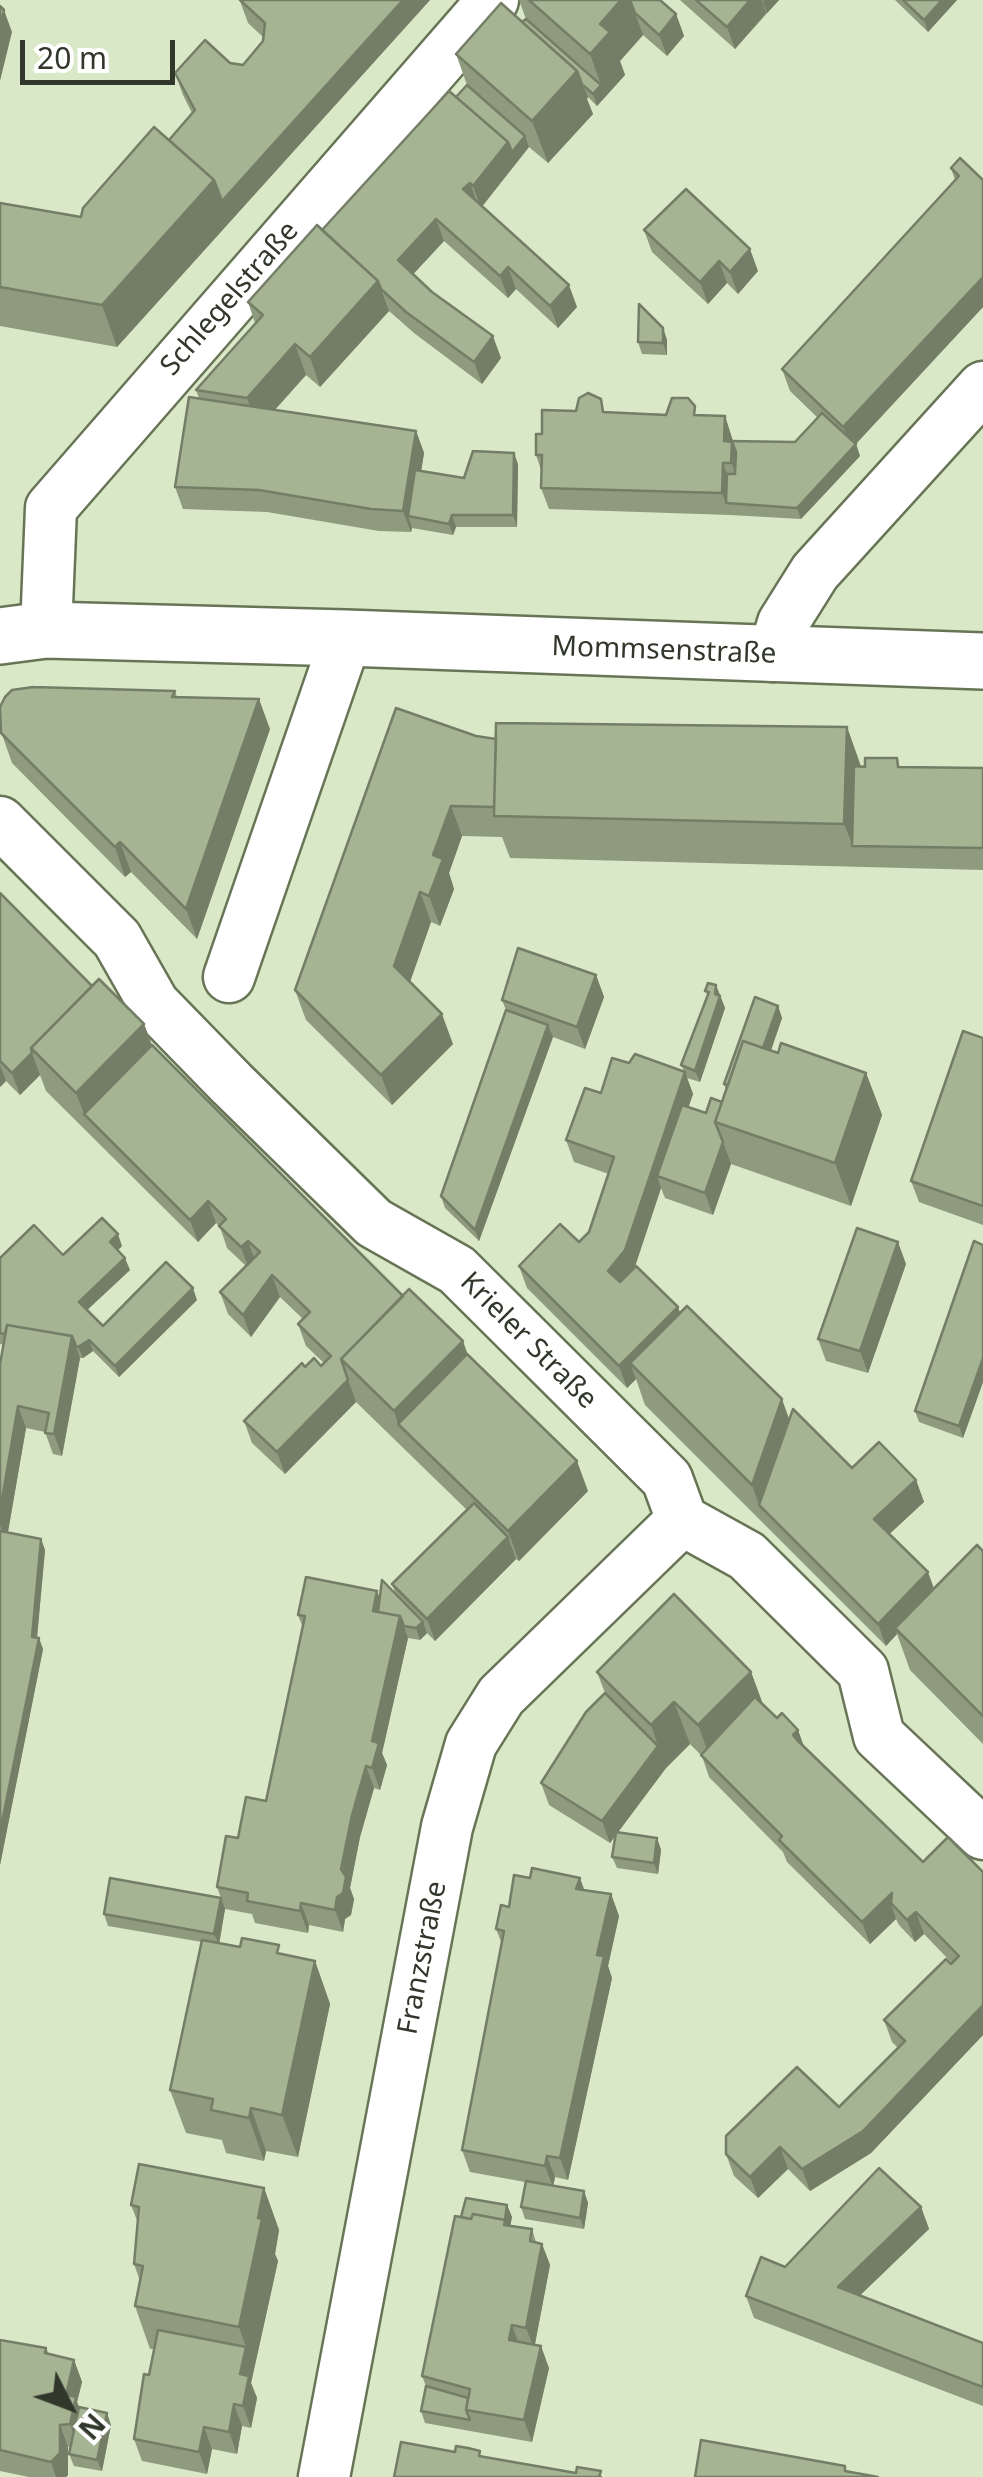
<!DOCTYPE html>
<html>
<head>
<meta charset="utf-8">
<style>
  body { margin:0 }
  #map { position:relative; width:983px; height:2477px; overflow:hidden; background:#d9e8c6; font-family:"Noto Sans",sans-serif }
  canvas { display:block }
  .north { position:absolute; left:20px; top:2357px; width:100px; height:100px; -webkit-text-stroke:8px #fff; paint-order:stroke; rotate:132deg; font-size:28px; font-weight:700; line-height:40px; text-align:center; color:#31372a }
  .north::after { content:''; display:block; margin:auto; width:35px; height:45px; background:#31372a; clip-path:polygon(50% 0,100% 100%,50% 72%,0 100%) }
  .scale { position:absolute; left:20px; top:40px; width:155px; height:45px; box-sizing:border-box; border:5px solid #31372a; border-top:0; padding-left:12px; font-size:30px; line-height:35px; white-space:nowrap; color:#31372a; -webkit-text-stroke:8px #fff; paint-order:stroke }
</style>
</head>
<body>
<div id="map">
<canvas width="983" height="2477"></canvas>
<div class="north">N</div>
<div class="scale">20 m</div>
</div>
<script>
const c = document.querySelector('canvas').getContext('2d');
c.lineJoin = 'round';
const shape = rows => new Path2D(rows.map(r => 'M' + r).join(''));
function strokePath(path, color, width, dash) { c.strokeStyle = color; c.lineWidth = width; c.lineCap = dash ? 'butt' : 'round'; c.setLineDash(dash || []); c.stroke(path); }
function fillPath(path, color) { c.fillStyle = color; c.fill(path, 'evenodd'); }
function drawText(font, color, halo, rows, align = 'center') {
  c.font = font + ' "Noto Sans",sans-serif'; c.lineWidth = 10; c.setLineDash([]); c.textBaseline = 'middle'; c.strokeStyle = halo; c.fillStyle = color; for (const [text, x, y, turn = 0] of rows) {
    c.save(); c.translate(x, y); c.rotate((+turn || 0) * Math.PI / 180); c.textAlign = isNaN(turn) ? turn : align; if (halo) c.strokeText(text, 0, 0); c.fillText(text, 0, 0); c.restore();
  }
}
const minor = shape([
  [46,630,51,508,493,0],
  [773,656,783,623,815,572,983,387],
  [0,822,117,939,154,1004,232,1084,374,1223,457,1270,667,1479,682,1520,747,1556,863,1671,879,1736,983,1834],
  [229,977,346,638],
  [324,2477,447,1827,471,1744,501,1696,682,1520]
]);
const tertiary = shape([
  [0,636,46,630,346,638,983,661]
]);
strokePath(minor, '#677556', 55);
strokePath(tertiary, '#677556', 60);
strokePath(minor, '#fff', 50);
strokePath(tertiary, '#fff', 55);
fillPath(shape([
  [430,0,117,347,0,326,0,203,81,217,169,140,192,113,183,95,175,73,230,63,243,65,263,41,263,37,248,23,240,1],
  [519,0,662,0,661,1,676,14,684,36,667,56,643,35,620,61,625,75,597,106,588,97,587,99,593,114,548,163,529,147,482,206,577,307,558,328,516,289,508,298,444,241,413,274,501,358,482,384,414,333,389,311,320,387,306,375,275,410,416,431,424,453,421,471,464,478,518,464,517,527,456,527,453,535,412,528,411,532,379,531,267,512,183,509,175,487,199,398,196,390,255,323,248,302,322,230,456,97,467,85,456,54,522,22,526,19],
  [680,0,779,0,735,49],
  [895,0,957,0,928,32],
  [960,158,983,307,856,444,860,456,801,519,730,515,549,509,541,488,541,470,536,455,542,434,606,412,725,416,733,441,795,442,818,418,790,391,782,369,955,180,951,168],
  [644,230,758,271,738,294,727,283,708,304,652,252],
  [663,328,667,340,667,355,642,354,638,342],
  [175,691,177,697,270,729,197,939,131,872,125,877,12,763,0,729],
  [847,727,861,766,897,758,900,767,983,768,983,870,510,858,502,837,462,836,449,873,454,889,440,926,431,922,410,982,453,1044,392,1105,306,1020,295,990,476,736,496,739],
  [0,893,92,986,144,1024,152,1045,403,1296,467,1354,588,1491,519,1561,516,1559,435,1641,427,1633,420,1640,408,1638,382,1753,387,1765,380,1790,374,1788,360,1837,350,1888,354,1899,351,1915,345,1919,343,1932,309,1925,308,1933,255,1923,252,1914,225,1909,219,1943,315,1961,330,2004,298,2157,266,2151,264,2161,226,2153,222,2140,186,2133,170,2090,202,1942,108,1926,104,1914,221,1898,217,1887,238,1838,266,1801,303,1628,298,1615,377,1591,380,1598,396,1595,392,1584,467,1510,356,1402,285,1474,252,1443,244,1421,305,1367,321,1366,324,1363,306,1346,298,1324,303,1319,280,1297,251,1337,228,1314,220,1292,246,1266,227,1248,220,1227,216,1223,198,1242,46,1091,40,1075,20,1095,6,1081,0,1087],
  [596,975,604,997,585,1049,553,1037,479,1241,445,1208,441,1196,506,1010,502,1000],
  [716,985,725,1008,700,1082,687,1078,693,1094,688,1107,706,1113,722,1102,726,1090,724,1084,778,1006,782,1018,771,1051,866,1073,882,1115,851,1206,731,1164,713,1215,665,1198,661,1188,635,1267,680,1313,789,1419,852,1468,916,1480,924,1502,889,1534,934,1589,983,1551,983,1744,910,1670,897,1634,886,1646,645,1405,636,1379,627,1388,527,1288,519,1266,579,1242,589,1232,609,1174,574,1162,566,1140,601,1093,629,1063,684,1071,681,1065,708,996,705,991],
  [983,1038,983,1225,919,1202,911,1181],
  [983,1245,983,1382,963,1438,919,1422,915,1411],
  [122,1246,118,1250,130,1270,87,1310,103,1326,197,1300,119,1377,93,1351,83,1358,80,1358,62,1456,53,1454,45,1432,26,1428,8,1532,41,1539,45,1550,37,1638,43,1649,0,1865,0,1364,4,1345,0,1344,0,1258,63,1255],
  [906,1264,868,1373,826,1361,818,1339],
  [597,1672,751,1672,763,1705,777,1718,798,1730,803,1746,923,1862,948,1837,983,2035,871,2153,810,2191,788,2169,758,2198,734,2176,726,2154,839,2107,898,2048,892,2042,884,2020,952,1963,924,1934,915,1942,899,1925,896,1919,870,1944,787,1862,783,1852,709,1777,702,1756,690,1744,666,1768,618,1832,657,1838,661,1850,658,1874,617,1868,612,1857,615,1836,610,1843,549,1805,541,1783,605,1693],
  [584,1890,611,1894,619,1916,608,1966,612,1978,568,2180,555,2177,553,2186,584,2191,588,2203,584,2229,525,2219,521,2207,525,2182,470,2172,462,2150,502,1944,496,1929,509,1907],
  [264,2188,279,2230,275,2254,278,2261,251,2383,257,2398,251,2428,242,2426,237,2454,212,2449,207,2474,142,2461,134,2439,154,2349,150,2349,135,2306,140,2281,134,2264,138,2223,131,2205],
  [507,2205,512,2217,510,2226,532,2229,536,2242,542,2244,550,2265,535,2344,549,2368,532,2442,425,2423,421,2411,426,2386,422,2376,461,2217],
  [921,2207,929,2229,860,2295,983,2343,983,2406,754,2318,746,2296,785,2267],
  [0,2340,46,2348,49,2354,74,2360,82,2382,77,2402,79,2407,111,2425,102,2471,74,2466,69,2454,71,2446,68,2447,68,2475,66,2477,29,2477,0,2471]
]), '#8e9b7e');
fillPath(shape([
  [403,0,430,0,117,347,102,305,214,180],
  [621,0,630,0,643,35,620,61,625,75,597,106,593,94,601,85,590,54,600,24],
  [750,0,762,0,766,13,735,49,727,27],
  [764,0,779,0,767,13,763,2],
  [942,0,957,0,928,32,924,20],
  [4,10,12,32,0,81,0,27],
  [676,14,684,36,667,56,659,35],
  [577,71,588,97,587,99,593,114,548,163,532,121],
  [525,136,529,147,481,208,473,186,508,142],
  [470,183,478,205,463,189],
  [436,219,444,241,406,282,398,260],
  [750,249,758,271,738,294,730,272],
  [719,261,727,283,708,304,700,282],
  [508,267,516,289,508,298,500,276],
  [983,277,983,307,851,449,843,427],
  [378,281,389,311,320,387,310,357],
  [569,285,577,307,558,328,550,306],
  [663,328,667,340,667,355,663,343],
  [493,336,501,358,482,384,474,362],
  [295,344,306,375,258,428,247,398],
  [725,416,740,464,739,485,724,441],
  [416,431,424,453,414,517,408,516,412,528,411,532,403,511],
  [856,444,860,456,801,519,797,508],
  [514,453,518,464,517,527,513,515],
  [723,463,731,485,726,503,722,493],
  [452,515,456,527,453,535,449,524],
  [259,699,270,729,197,939,186,909],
  [847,727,862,770,853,846,844,824],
  [451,806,462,836,449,873,454,889,440,926,429,896,433,855],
  [120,842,131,872,125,877,115,847],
  [420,892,431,922,405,996,394,966],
  [596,975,604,997,585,1049,577,1027],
  [716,985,725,1008,700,1082,695,1071],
  [778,1006,782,1018,752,1104,748,1092],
  [442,1014,453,1044,392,1105,381,1075],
  [144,1024,160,1067,84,1114,76,1093],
  [548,1025,553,1037,479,1241,475,1230],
  [32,1053,40,1075,20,1095,12,1073],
  [0,1065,6,1081,0,1087],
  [685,1072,693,1094,664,1179,657,1176,661,1188,633,1272,616,1292,608,1271],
  [866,1073,882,1115,851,1206,835,1163],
  [723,1142,731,1164,713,1215,705,1193],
  [208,1201,216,1223,198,1242,190,1220],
  [118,1234,122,1246,114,1254,110,1242],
  [248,1241,256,1263,249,1269,241,1247],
  [898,1242,906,1264,868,1373,860,1351],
  [125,1258,130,1270,84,1313,79,1302],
  [272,1275,280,1297,251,1337,243,1315],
  [193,1288,197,1300,119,1377,115,1366],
  [678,1307,686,1329,630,1363,636,1379,627,1388,619,1366],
  [72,1336,80,1358,62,1456,54,1434],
  [89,1340,93,1351,83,1358,78,1347],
  [463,1341,478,1384,398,1424,394,1411],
  [983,1358,983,1382,963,1438,959,1426],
  [348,1380,356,1402,285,1474,277,1452],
  [782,1399,797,1441,759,1505,767,1527,752,1485],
  [18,1406,26,1428,6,1543,0,1525,0,1511],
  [577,1461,588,1491,519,1561,508,1531],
  [916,1480,924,1502,882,1541,874,1519],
  [508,1537,516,1559,435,1641,427,1619],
  [41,1539,45,1550,36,1648,32,1637],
  [928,1572,936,1594,895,1628,897,1634,886,1646,878,1624],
  [377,1591,385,1613,373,1611],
  [400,1616,408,1638,382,1753,387,1765,380,1790,372,1768,372,1741],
  [423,1622,427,1633,420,1640,416,1628],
  [39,1638,43,1649,0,1865,0,1832],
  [751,1672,767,1715,714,1768,698,1725],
  [674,1702,690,1744,666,1768,610,1843,602,1821,658,1746,651,1725],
  [798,1730,806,1752,793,1735],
  [366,1766,374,1788,360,1837,350,1888,354,1899,351,1915,345,1919,343,1932,335,1910,352,1815],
  [657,1838,661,1850,658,1874,654,1863],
  [580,1878,588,1900,576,1889],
  [892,1893,891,1903,896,1919,870,1944,862,1922],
  [611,1894,619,1916,608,1966,612,1978,568,2180,560,2158,597,1955],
  [221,1898,225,1909,219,1945,214,1934],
  [301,1903,309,1925,308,1933,300,1911],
  [916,1912,924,1934,915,1942,907,1920],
  [315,1961,330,2004,298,2157,282,2115],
  [983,2005,983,2035,871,2153,810,2191,802,2169],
  [251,2108,266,2151,264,2161,249,2118],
  [780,2147,788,2169,758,2198,750,2177],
  [547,2156,555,2177,553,2187,545,2166],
  [264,2188,279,2230,275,2254,278,2261,251,2383,257,2398,251,2428,243,2406,240,2374,246,2347,239,2327],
  [584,2191,588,2203,584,2229,580,2218],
  [507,2205,512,2217,509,2232,503,2229],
  [921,2207,929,2229,846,2309,838,2287],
  [542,2244,550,2265,534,2349,526,2328],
  [512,2325,520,2347,509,2340],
  [541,2346,549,2368,532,2442,524,2420],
  [74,2360,82,2382,77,2402,84,2419,78,2446,70,2424,66,2395],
  [234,2404,242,2426,237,2454,229,2432],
  [107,2413,111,2425,102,2471,97,2460],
  [60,2425,68,2447,68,2475,66,2477,56,2477,51,2462],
  [204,2427,212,2449,207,2474,199,2452]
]), '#747e67');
const building = shape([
  [240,0,403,0,222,201,214,180,169,140,195,110,175,73,205,40,230,63,243,65,263,41,265,23,240,0],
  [529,0,621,0,600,24,610,32,590,54,529,0],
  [630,0,660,0,676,14,659,35,635,13,630,0],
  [696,0,750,0,727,27,696,0],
  [903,0,942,0,924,20,903,0],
  [501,3,577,71,532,121,456,54,501,3],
  [0,6,4,10,0,27,0,6],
  [526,19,601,85,593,94,584,86,583,87,577,71,522,22,526,19],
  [467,85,525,136,512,152,508,142,456,97,467,85],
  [449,91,508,142,473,186,470,183,463,189,569,285,550,306,508,267,500,276,436,219,398,260,432,292,493,336,474,362,406,312,381,289,378,281,322,230,449,91],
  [154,127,214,180,102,305,0,287,0,203,81,217,83,208,154,127],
  [960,158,983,180,983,277,843,427,782,369,959,176,951,168,960,158],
  [686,189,750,249,730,272,719,261,700,282,644,230,686,189],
  [317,225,378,281,310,357,295,344,247,398,196,390,263,315,248,302,317,225],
  [639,304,663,328,663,343,638,342,639,304],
  [588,393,601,399,603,412,666,415,672,398,688,398,695,406,694,415,725,416,724,441,732,442,731,463,723,463,722,493,541,488,542,455,536,455,536,434,542,434,542,410,576,411,579,398,588,393],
  [189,397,416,431,403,511,371,509,259,490,175,487,189,397],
  [822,413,856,444,797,508,726,503,727,474,735,474,736,452,732,442,728,441,795,442,822,413],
  [473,451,514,453,513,515,452,515,449,524,408,516,415,470,464,478,473,451],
  [33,687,175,691,172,697,259,699,186,909,120,842,115,847,1,733,0,707,5,697,12,690,33,687],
  [396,708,476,736,496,739,494,807,451,806,433,855,443,859,429,896,420,892,394,966,442,1014,381,1075,295,990,396,708],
  [496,723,847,727,844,824,494,816,496,723],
  [865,758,897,758,898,767,983,768,983,848,852,846,854,766,865,767,865,758],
  [0,893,92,986,31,1048,32,1053,12,1073,0,1061,0,893],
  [518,948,596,975,577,1027,502,1000,518,948],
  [99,979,144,1024,76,1093,31,1048,99,979],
  [708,983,716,985,715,994,720,996,695,1071,681,1065,709,992,705,991,708,983],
  [755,997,778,1006,763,1048,743,1041,728,1085,724,1084,755,997],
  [506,1010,548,1025,475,1230,441,1196,506,1010],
  [963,1031,983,1038,983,1206,911,1181,963,1031],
  [743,1041,778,1053,781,1043,866,1073,835,1163,715,1122,743,1041],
  [152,1045,403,1296,341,1359,348,1380,277,1452,244,1421,302,1363,305,1367,314,1358,321,1366,331,1356,298,1324,310,1312,272,1275,243,1315,220,1292,260,1252,248,1241,241,1247,219,1226,226,1219,208,1201,190,1220,84,1114,152,1045],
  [635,1054,685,1072,625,1250,608,1271,620,1282,636,1266,678,1307,619,1366,519,1266,560,1224,579,1242,589,1232,614,1157,566,1140,585,1088,601,1093,612,1058,629,1063,635,1054],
  [711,1098,722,1102,715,1122,723,1142,705,1193,657,1176,682,1105,706,1113,711,1098],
  [102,1218,118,1234,110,1242,125,1258,79,1302,103,1326,166,1262,193,1288,115,1366,89,1340,78,1347,76,1346,72,1336,7,1325,5,1334,0,1333,0,1258,34,1225,63,1255,102,1218],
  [857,1228,898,1242,860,1351,818,1339,857,1228],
  [974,1241,983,1245,983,1358,959,1426,915,1411,974,1241],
  [409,1289,463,1341,394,1411,341,1359,409,1289],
  [687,1306,782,1399,752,1485,630,1363,687,1306],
  [7,1325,72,1336,54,1434,45,1433,49,1413,18,1406,0,1511,0,1364,7,1325],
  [467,1354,577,1461,508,1531,398,1424,467,1354],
  [793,1409,852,1468,879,1442,916,1480,874,1519,928,1572,878,1624,759,1505,793,1409],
  [474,1503,508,1537,427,1619,392,1584,474,1503],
  [0,1531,41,1539,32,1637,39,1638,0,1832,0,1531],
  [977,1545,983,1551,983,1716,895,1628,977,1545],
  [306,1577,377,1591,373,1611,400,1616,372,1741,379,1743,372,1768,366,1766,352,1815,341,1869,346,1877,343,1893,337,1897,335,1910,301,1903,300,1911,247,1901,248,1893,217,1887,226,1836,238,1838,246,1797,266,1801,305,1616,298,1615,306,1577],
  [382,1580,423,1622,416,1628,404,1626,400,1616,378,1612,382,1580],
  [674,1594,751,1672,698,1725,674,1702,651,1725,597,1672,674,1594],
  [605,1693,658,1746,602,1821,541,1783,586,1712,605,1693],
  [755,1697,777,1718,782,1713,798,1730,793,1735,797,1740,923,1862,948,1837,983,1872,983,2005,863,2131,802,2169,780,2147,750,2177,726,2154,726,2136,797,2067,839,2107,905,2041,884,2020,946,1959,951,1964,959,1956,916,1912,907,1920,891,1903,892,1893,862,1922,779,1840,782,1836,701,1755,755,1697],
  [616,1832,657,1838,654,1863,612,1857,616,1832],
  [532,1868,580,1878,576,1889,611,1894,597,1955,604,1956,560,2158,547,2156,545,2166,462,2150,504,1931,496,1929,501,1905,509,1907,514,1875,530,1878,532,1868],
  [110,1878,221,1898,214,1934,104,1914,110,1878],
  [242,1938,279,1945,277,1953,315,1961,282,2115,251,2108,249,2118,211,2110,213,2099,170,2090,202,1940,240,1947,242,1938],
  [139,2164,264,2188,258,2218,262,2219,239,2327,135,2306,143,2266,134,2264,139,2207,131,2205,139,2164],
  [879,2168,921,2207,838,2287,983,2343,983,2387,746,2296,761,2257,785,2267,879,2168],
  [526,2181,584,2191,580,2218,521,2207,526,2181],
  [466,2198,507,2205,505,2220,473,2214,471,2219,461,2217,466,2198],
  [473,2214,505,2220,504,2225,532,2229,530,2241,542,2244,526,2328,512,2325,509,2340,541,2346,524,2420,466,2410,470,2389,422,2376,455,2216,471,2219,473,2214],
  [158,2330,246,2347,240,2374,249,2376,243,2406,234,2404,229,2432,204,2427,199,2452,134,2439,144,2374,149,2375,158,2330],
  [0,2340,46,2348,45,2353,74,2360,66,2395,76,2397,70,2424,60,2425,60,2453,51,2462,0,2450,0,2340],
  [426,2386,468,2398,466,2410,470,2420,421,2411,426,2386],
  [79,2407,107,2413,97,2460,69,2454,79,2407],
  [701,2440,845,2466,845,2471,878,2477,695,2477,701,2440],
  [401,2442,455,2452,456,2446,468,2448,480,2451,479,2456,576,2473,577,2467,601,2471,599,2477,601,2477,394,2477,401,2442]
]);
fillPath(building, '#a5b493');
strokePath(building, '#747e67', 2.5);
drawText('28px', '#31372a', '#fff', [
  ["Schlegelstraße",230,299,-49],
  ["Mommsenstraße",664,651,2],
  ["Krieler Straße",528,1341,45],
  ["Franzstraße",423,1958,-79]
]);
</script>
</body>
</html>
